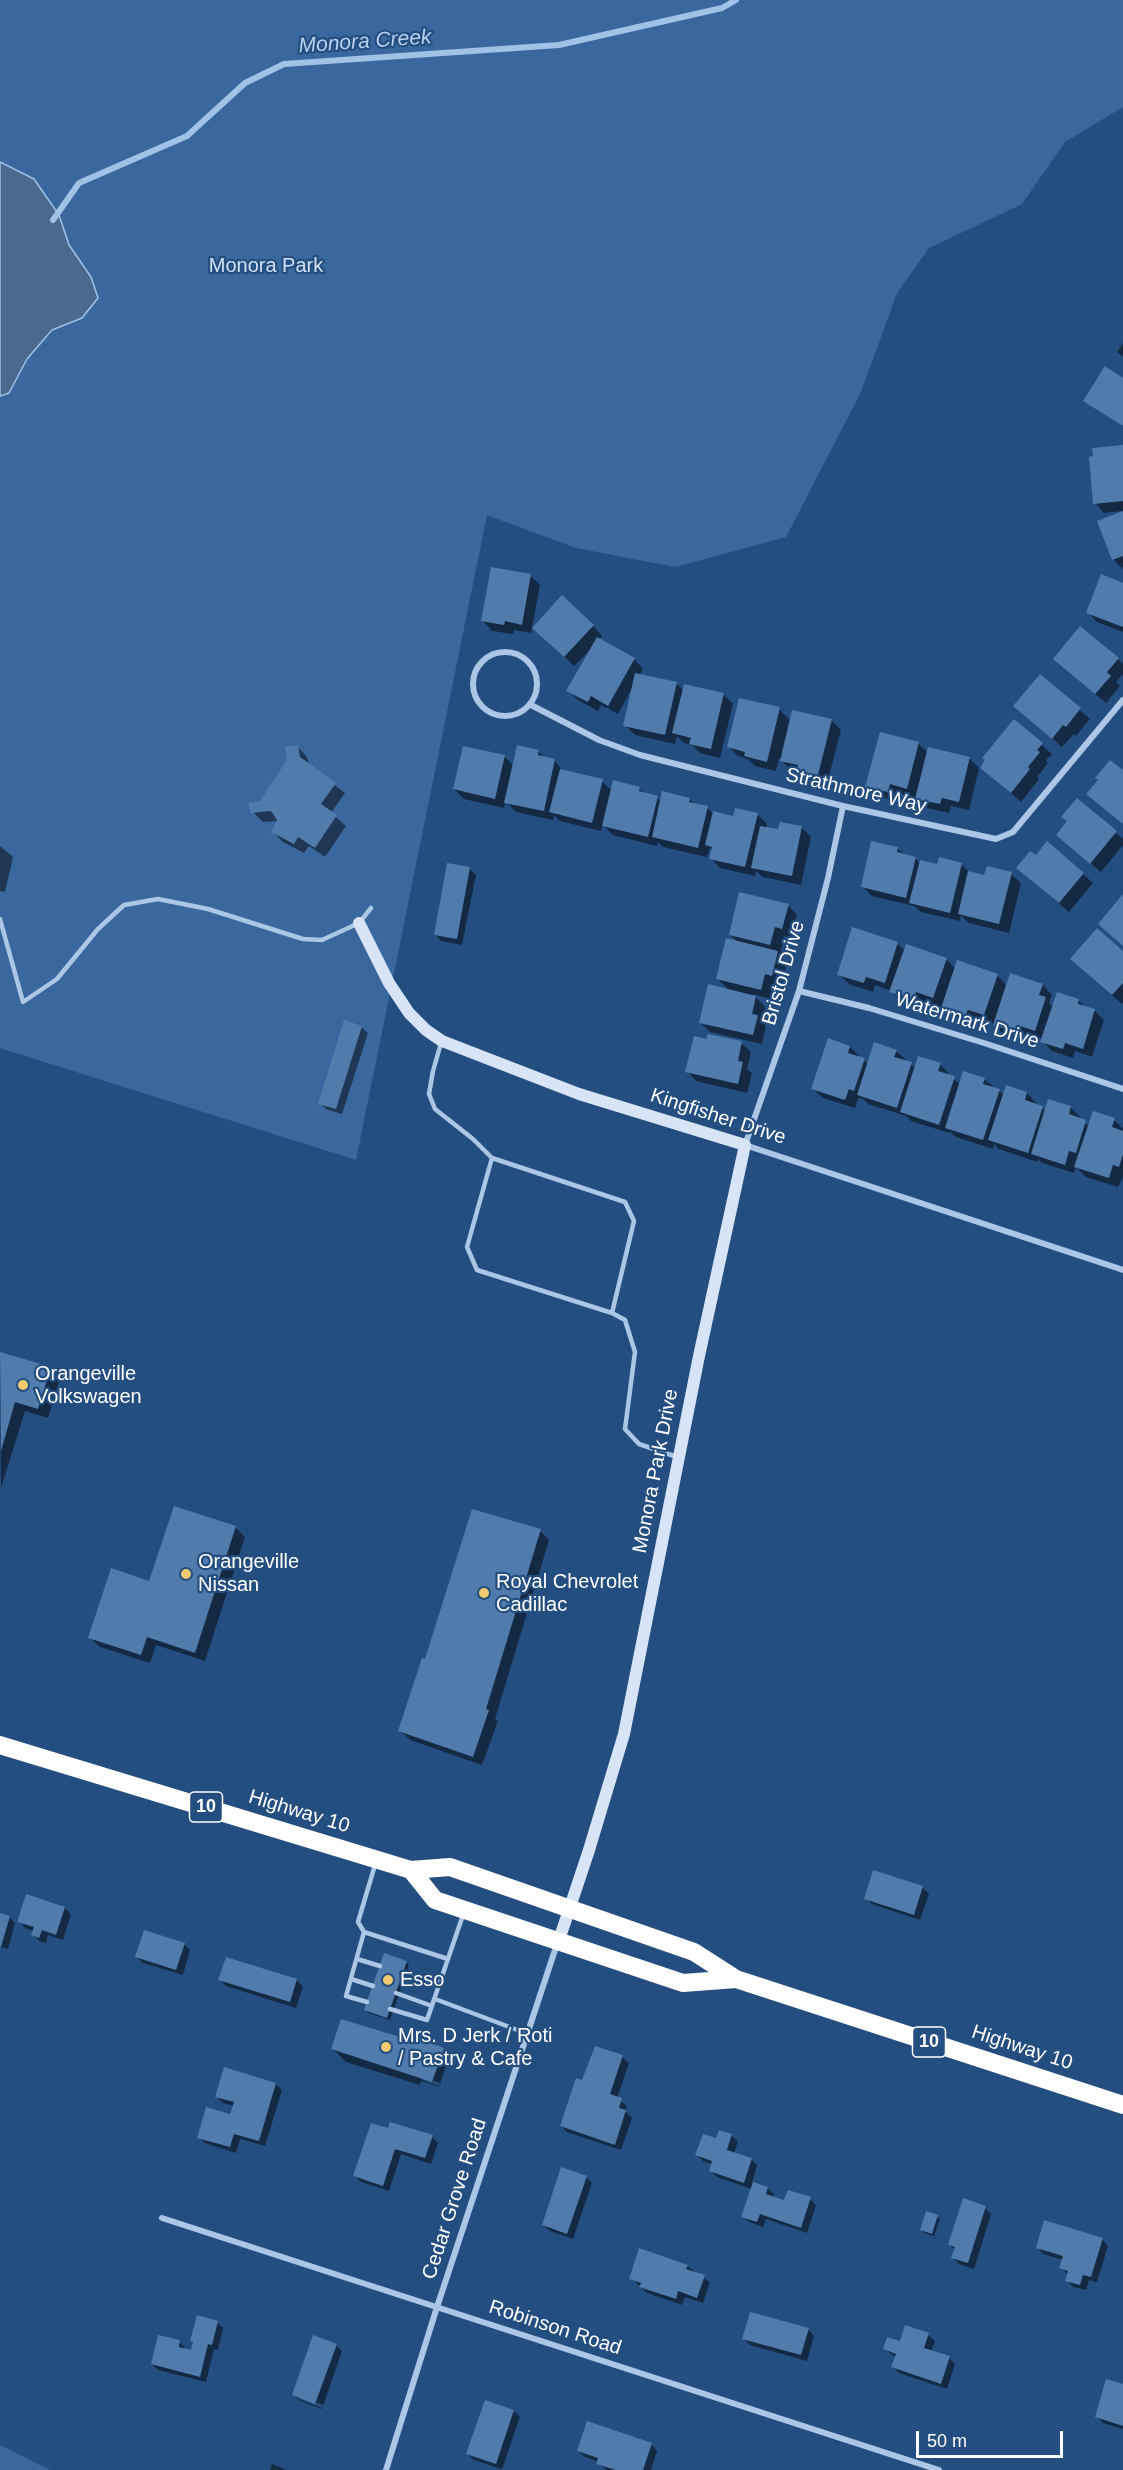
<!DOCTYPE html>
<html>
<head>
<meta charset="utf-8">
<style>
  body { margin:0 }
  #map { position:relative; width:1123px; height:2470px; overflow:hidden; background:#254e80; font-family:Arial,sans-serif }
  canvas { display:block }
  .scale { position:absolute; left:916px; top:2431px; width:147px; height:27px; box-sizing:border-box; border:3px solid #fff; border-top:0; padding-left:8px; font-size:18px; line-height:21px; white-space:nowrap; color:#fff; -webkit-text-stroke:4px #254e80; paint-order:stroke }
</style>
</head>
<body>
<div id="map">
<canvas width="1123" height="2470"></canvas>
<div class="scale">50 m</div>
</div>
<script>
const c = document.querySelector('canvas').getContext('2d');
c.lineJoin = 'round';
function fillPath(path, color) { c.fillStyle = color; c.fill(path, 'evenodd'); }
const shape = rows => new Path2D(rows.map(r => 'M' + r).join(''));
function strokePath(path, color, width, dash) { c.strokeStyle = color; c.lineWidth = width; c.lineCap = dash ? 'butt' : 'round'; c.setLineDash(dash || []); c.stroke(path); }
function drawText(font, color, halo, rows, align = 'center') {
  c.font = font + ' Arial,sans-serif'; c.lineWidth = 4.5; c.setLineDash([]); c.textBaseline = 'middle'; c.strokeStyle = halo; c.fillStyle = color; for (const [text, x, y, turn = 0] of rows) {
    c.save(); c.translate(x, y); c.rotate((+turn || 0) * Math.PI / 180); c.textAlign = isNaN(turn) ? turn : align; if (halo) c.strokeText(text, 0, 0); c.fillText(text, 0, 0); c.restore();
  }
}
fillPath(shape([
  [0,0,1123,0,1123,107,1065,142,1022,204,929,248,897,293,861,392,786,537,675,567,576,548,487,515,356,1160,0,1048],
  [0,2445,50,2470,0,2470]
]), '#3a689e');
const water = shape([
  [0,162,34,179,59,215,69,245,91,277,98,298,82,318,52,330,27,359,9,393,0,396,0,162]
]);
fillPath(water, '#4b698d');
strokePath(water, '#a0c2e7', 1.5);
fillPath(shape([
  [1123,343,1123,357,1117,352],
  [1123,447,1123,511,1104,513,1095,503],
  [1123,513,1123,569,1113,559],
  [531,576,540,585,531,633,514,630,513,634,492,631,483,621],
  [1123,584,1123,632,1097,622,1088,612],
  [593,626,602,636,599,640,634,659,643,669,640,675,676,683,684,691,723,694,733,704,720,758,700,753,692,745,684,743,677,736,675,744,635,735,625,725,632,688,618,714,601,705,598,711,578,700,568,690,591,649,574,666,544,637],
  [1118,659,1123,664,1123,674,1116,682,1120,686,1106,703,1064,668],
  [1040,676,1090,719,1076,736,1074,734,1062,747,1024,715],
  [779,709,791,721,831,720,841,730,827,784,809,780,801,772,791,770,779,758,776,771,755,766,748,759,738,756,729,747],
  [1014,721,1052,754,1046,760,1048,763,1037,777,1039,779,1021,802,982,768],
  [918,743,928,753,969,758,979,768,969,810,951,806,949,813,927,808,917,798,899,793,897,801,877,796,867,786],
  [298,747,307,757,309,765,345,793,331,813,346,826,325,857,309,846,304,853,283,842,273,832,279,821,263,822,253,812],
  [538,751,545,758,554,760,563,771,602,781,612,791,639,788,646,795,657,797,661,802,689,799,696,805,707,808,714,814,734,818,757,814,767,824,766,828,780,831,802,828,811,837,801,885,763,877,756,871,755,876,720,868,711,858,713,851,710,848,707,857,663,847,658,842,657,846,613,835,603,825,601,831,560,821,554,815,553,820,516,812,506,802,504,808,464,799,454,789,505,757,514,766],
  [1077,800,1123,839,1123,845,1101,872,1067,844,1069,822],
  [0,846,13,857,5,892,0,891],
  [897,848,905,856,915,858,920,864,938,866,961,864,971,874,986,877,1011,874,1021,883,1009,933,969,923,961,916,960,921,921,912,914,906,872,896,862,886],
  [470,869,476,875,462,945,441,941,435,934],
  [1083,874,1093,883,1069,912,1028,877],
  [788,905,797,915,792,938,784,936,780,955,787,962,782,984,774,983,770,999,753,994,765,1007,762,1022,766,1026,762,1044,710,1032,700,1022,730,991,718,979,739,943,730,935],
  [897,943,905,951,946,959,956,969,997,975,1007,986,1043,985,1052,995,1049,1003,1053,1007,1078,1000,1086,1008,1095,1011,1104,1020,1092,1057,1075,1051,1073,1058,1052,1051,1042,1041,1043,1039,1027,1034,1024,1041,1004,1035,994,1024,977,1019,975,1025,953,1018,943,1007,926,1001,923,1009,901,1001,891,991,875,985,873,992,849,984,839,974],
  [1123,953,1123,1003,1122,1004,1081,968],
  [361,1027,368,1033,342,1114,326,1109,320,1103],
  [741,1043,751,1052,747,1069,752,1073,747,1093,696,1081,687,1071],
  [850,1047,868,1064,896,1051,916,1069,940,1064,949,1074,949,1076,960,1084,984,1079,1004,1095,1027,1093,1036,1103,1036,1105,1046,1111,1071,1108,1080,1117,1079,1120,1089,1126,1114,1120,1123,1129,1123,1177,1118,1187,1086,1177,1076,1167,1074,1173,1042,1163,1038,1159,1037,1162,999,1149,994,1144,993,1149,956,1137,949,1131,949,1133,911,1121,906,1116,868,1104,863,1099,858,1098,855,1108,823,1098,813,1089],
  [0,1353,50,1368,60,1378,48,1418,25,1411,1,1488],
  [175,1508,236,1528,245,1537,205,1661,156,1645,150,1663,100,1647,90,1638,150,1582],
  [540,1531,549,1540,495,1719,498,1721,482,1765,410,1740,400,1730,426,1661],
  [874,1872,923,1888,929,1894,920,1920,872,1904,866,1898],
  [65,1908,71,1914,63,1940,48,1935,46,1943,39,1941,33,1935,34,1931,25,1928,19,1921],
  [0,1915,9,1917,15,1923,8,1949,0,1947],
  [184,1944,190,1950,183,1975,143,1963,137,1957],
  [406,1962,409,1965,390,2020,369,2013,366,2010],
  [220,1980,296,1980,303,1986,296,2008,226,1986],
  [333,2049,443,2049,449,2055,439,2087,421,2081,420,2085,346,2062],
  [422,2077,440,2083,439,2086,422,2080],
  [622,2057,629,2063,617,2098,627,2106,625,2111,632,2118,621,2150,567,2132,561,2126,583,2082],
  [276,2084,282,2090,265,2146,240,2139,236,2153,205,2143,199,2137,231,2116,234,2106,223,2103,217,2097],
  [389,2130,432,2137,438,2143,431,2164,401,2154,389,2191,361,2182,355,2176],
  [720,2132,732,2136,738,2142,734,2153,751,2159,757,2165,752,2183,767,2188,774,2194,772,2198,785,2202,810,2199,816,2205,807,2233,766,2219,763,2227,749,2222,743,2216,752,2189,717,2177,711,2171,713,2165,703,2161,697,2155,717,2140],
  [586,2177,592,2183,573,2239,550,2231,543,2225],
  [985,2208,991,2214,974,2269,959,2264,953,2258,955,2250,949,2244],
  [937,2216,940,2219,934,2236,924,2233,921,2230],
  [1102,2239,1108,2246,1097,2282,1089,2280,1086,2290,1073,2287,1067,2280,1067,2274,1061,2267,1063,2260,1043,2254,1037,2247],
  [687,2266,710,2282,703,2303,685,2297,682,2305,647,2293,631,2278],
  [217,2322,223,2328,218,2350,214,2349,206,2382,158,2370,152,2364,180,2342,186,2350,192,2352,194,2343,192,2341],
  [808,2329,814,2336,807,2361,750,2345,744,2339],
  [928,2335,935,2341,931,2352,949,2358,955,2364,947,2389,899,2373,893,2367,896,2357,884,2349],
  [336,2345,342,2351,322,2409,300,2401,294,2395],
  [299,2396,323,2405,322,2408,299,2399],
  [1123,2386,1123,2429,1103,2423,1097,2416],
  [486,2402,514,2411,520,2417,502,2469,474,2460,468,2454],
  [651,2444,657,2451,651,2470,606,2470,599,2462,585,2457,578,2451],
  [272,2464,287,2470,270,2470]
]), '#0007');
strokePath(shape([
  [53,220,79,183,187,136,245,83,284,64,559,45,722,8,736,0]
]), '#a0c2e7', 6);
fillPath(shape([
  [1105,366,1123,378,1123,426,1083,401],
  [1123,445,1123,501,1093,504,1089,457,1093,456,1092,448],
  [1123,511,1123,556,1112,560,1097,521],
  [491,567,531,574,522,625,505,621,504,625,481,621],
  [1101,574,1123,583,1123,627,1086,613],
  [562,595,594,625,564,657,532,628],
  [1080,626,1119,658,1107,672,1111,676,1095,694,1053,659],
  [597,637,635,658,608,706,591,696,588,702,566,691],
  [635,673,677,682,665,735,623,726],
  [1040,674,1081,708,1066,727,1063,725,1052,739,1013,706],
  [684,684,724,693,711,749,689,744,691,738,672,733],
  [739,698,780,707,767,762,744,756,745,752,727,747],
  [792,710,832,719,818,775,797,770,798,765,780,761],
  [1014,719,1043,743,1037,750,1040,752,1028,767,1030,769,1011,793,980,768,985,760,982,758],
  [880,732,919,742,907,789,890,784,888,792,865,787],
  [298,745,300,757,336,783,321,804,337,815,315,848,298,837,294,844,271,832,277,820,271,811,251,813,248,803,260,801,287,760,285,747],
  [517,745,539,750,538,755,555,759,544,811,504,803],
  [463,746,505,755,495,799,453,789],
  [928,747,970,757,959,802,942,798,940,804,915,799],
  [1110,760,1123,770,1123,824,1086,794,1098,780,1095,778],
  [560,769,603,779,592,823,549,812],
  [613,780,640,787,639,791,658,796,648,837,602,826],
  [662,791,690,798,689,802,708,806,698,848,652,837],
  [1077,798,1117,831,1090,864,1056,835,1067,821,1061,817],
  [735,808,758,813,745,867,709,859,712,847,705,845,713,811,733,816],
  [780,822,802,826,792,876,751,868,760,826,778,829],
  [871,841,898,847,897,852,916,857,906,898,861,887],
  [1047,841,1084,873,1059,903,1016,868,1030,851,1036,855],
  [939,857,962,863,950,913,909,903,920,860,937,864],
  [447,863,470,867,457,939,434,935],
  [987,866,1012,872,999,924,958,914,968,871,984,875],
  [739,892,789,904,782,929,775,927,770,945,729,935],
  [1123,894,1123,946,1098,924],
  [852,927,898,942,885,983,866,977,864,983,837,975],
  [1097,928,1123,951,1123,983,1112,995,1070,959],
  [726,938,778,951,772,976,765,974,761,990,716,979],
  [906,944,947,958,933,998,916,992,913,1000,889,992],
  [957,960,998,974,984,1015,968,1010,965,1016,941,1008],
  [1010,973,1043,984,1039,995,1046,997,1035,1031,1017,1025,1015,1032,993,1025],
  [708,984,756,996,752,1014,758,1015,753,1035,699,1023],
  [1057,992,1079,999,1078,1004,1095,1009,1083,1049,1065,1043,1063,1049,1040,1042],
  [344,1020,362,1026,336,1109,318,1104],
  [708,1034,742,1041,738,1061,743,1062,738,1084,685,1072,694,1036,706,1039],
  [828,1038,850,1046,848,1053,865,1058,854,1091,849,1089,845,1100,811,1089],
  [874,1042,897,1050,894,1057,912,1062,897,1108,857,1095],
  [918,1056,941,1063,938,1071,955,1076,939,1125,900,1112],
  [963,1071,985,1078,983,1084,1000,1089,983,1140,945,1128],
  [1006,1085,1027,1092,1025,1100,1043,1106,1028,1153,988,1140],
  [1048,1099,1071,1106,1069,1114,1086,1120,1076,1153,1069,1151,1065,1165,1031,1154],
  [1093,1111,1115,1118,1112,1127,1123,1131,1123,1154,1119,1167,1113,1165,1109,1178,1074,1167],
  [0,1352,51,1367,38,1409,15,1402,1,1451],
  [174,1506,236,1526,195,1653,147,1637,141,1655,88,1638,111,1568,149,1581],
  [472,1509,541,1529,486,1709,489,1710,473,1757,398,1731,422,1658,425,1659],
  [873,1870,923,1886,914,1915,864,1899],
  [26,1894,65,1907,56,1935,42,1930,39,1938,31,1935,34,1927,17,1922],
  [0,1913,10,1916,1,1947,0,1947],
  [144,1930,185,1943,176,1970,135,1957],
  [384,1953,407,1961,387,2018,364,2010],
  [226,1957,297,1979,290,2002,218,1980],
  [341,2019,416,2042,418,2039,444,2048,432,2082,331,2049],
  [595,2046,623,2055,610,2094,622,2098,619,2108,626,2110,615,2145,560,2126,576,2078,582,2080],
  [224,2067,276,2083,259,2141,234,2134,230,2147,197,2138,206,2107,230,2114,234,2102,215,2097],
  [390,2122,433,2135,425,2158,395,2149,383,2186,353,2176,371,2123,388,2128],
  [719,2130,732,2134,727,2150,752,2158,744,2183,709,2171,712,2161,695,2155,703,2134,716,2138],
  [561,2167,587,2176,567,2234,542,2225],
  [753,2182,768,2187,766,2194,784,2200,788,2190,811,2197,801,2228,760,2214,757,2222,741,2217],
  [963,2198,986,2206,968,2263,951,2258,955,2247,948,2245],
  [926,2211,938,2215,932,2234,920,2230],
  [1044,2220,1103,2238,1091,2277,1083,2275,1080,2285,1065,2281,1068,2271,1059,2268,1063,2256,1036,2248],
  [639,2248,688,2265,686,2269,705,2275,697,2298,678,2291,676,2299,639,2287,641,2283,629,2279],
  [750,2312,809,2328,801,2355,742,2339],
  [197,2315,218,2321,212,2345,208,2344,200,2377,151,2364,158,2335,180,2340,179,2347,191,2350,193,2342,190,2341],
  [905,2325,929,2333,924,2348,950,2356,941,2384,891,2367,896,2354,883,2349,887,2337,900,2341],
  [313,2335,337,2344,315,2404,292,2395],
  [1106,2379,1123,2384,1123,2426,1095,2417],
  [485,2400,514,2410,496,2464,466,2454],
  [587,2421,652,2443,643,2470,616,2470,596,2464,598,2458,577,2451]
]), '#517bab');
strokePath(shape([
  [0,919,23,1002,57,979,98,929,124,905,158,899,208,909,303,939,322,940,359,923,371,908],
  [441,1043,433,1071,429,1094,435,1109,473,1139,492,1158,467,1247,477,1270,612,1313,625,1320,635,1352,625,1429,639,1444,677,1457],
  [492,1158,625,1202,634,1221,612,1313],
  [375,1865,358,1922,364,1932,448,1959],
  [364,1932,346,1996,367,2002],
  [357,1959,380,1966],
  [403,1973,439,1986],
  [351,1979,373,1986],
  [396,1993,432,2006],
  [435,1999,528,2034],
  [390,2009,427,2020,463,1915]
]), '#acc7e6', 4.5);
strokePath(shape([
  '473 684a32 32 0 1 1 64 0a32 32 0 1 1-64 0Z',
  [531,705,599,740,640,755,843,806,996,839,1013,832,1123,700],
  [843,806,828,878,799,991,745,1145,1123,1270],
  [799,991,869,1008,984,1043,1123,1089],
  [162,2218,939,2470],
  [386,2470,437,2307,557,1944]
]), '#acc7e6', 6);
strokePath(shape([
  [359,923,389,983,409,1013,426,1030,442,1041,579,1094,745,1145,699,1356,624,1734,589,1850,559,1940]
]), '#d6e4f6', 12);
strokePath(shape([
  [0,1745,411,1870,450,1867,694,1952,736,1979,1123,2105],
  [411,1870,435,1900,683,1983,736,1979]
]), '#fff', 18);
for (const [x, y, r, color] of [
  [23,1385,6,"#f0ca71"],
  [186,1574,6,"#f0ca71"],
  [484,1593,6,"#f0ca71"],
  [388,1980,6,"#f0ca71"],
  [386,2047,6,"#f0ca71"]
]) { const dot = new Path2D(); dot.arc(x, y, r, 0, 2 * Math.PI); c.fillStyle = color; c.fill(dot); strokePath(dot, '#254e80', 2); }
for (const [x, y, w] of [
  [206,1807,33],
  [929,2042,33]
]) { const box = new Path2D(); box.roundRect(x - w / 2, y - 15, w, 30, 4.5); c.fillStyle = '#254e80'; c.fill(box); strokePath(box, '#fff', 1.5); }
drawText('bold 18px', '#fff', null, [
  ["10",206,1807],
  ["10",929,2042]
]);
drawText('20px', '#cfe1f5', '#254e80', [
  ["Monora Park",266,266]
]);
drawText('20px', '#fff', '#254e80', [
  ["Strathmore Way",856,791,13],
  ["Bristol Drive",784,973,-74],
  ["Watermark Drive",967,1021,17],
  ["Kingfisher Drive",718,1117,18],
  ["Monora Park Drive",656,1471,-79],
  ["Highway 10",299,1812,17],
  ["Highway 10",1022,2048,18],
  ["Cedar Grove Road",455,2199,-72],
  ["Robinson Road",555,2328,18]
]);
drawText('20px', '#fff', '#254e80', [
  ["Orangeville",35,1374],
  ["Volkswagen",35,1397],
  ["Orangeville",198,1562],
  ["Nissan",198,1585],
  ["Royal Chevrolet",496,1582],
  ["Cadillac",496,1605],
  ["Esso",400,1980],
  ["Mrs. D Jerk / Roti",398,2036],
  ["/ Pastry & Cafe",398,2059]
], 'left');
drawText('italic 21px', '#b7d1ee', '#254e80', [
  ["Monora Creek",365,42,-4]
]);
</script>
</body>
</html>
